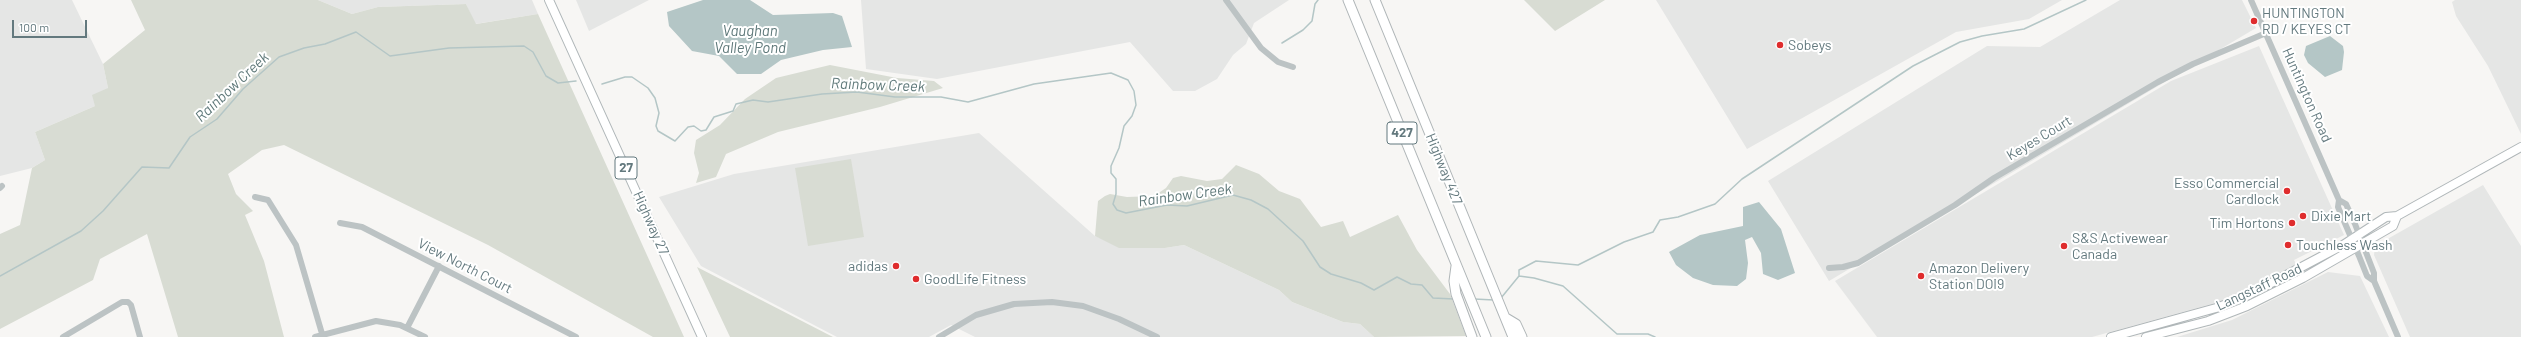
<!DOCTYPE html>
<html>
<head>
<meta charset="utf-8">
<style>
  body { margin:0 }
  #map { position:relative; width:2521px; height:337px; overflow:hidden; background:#f7f6f4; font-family:Barlow,sans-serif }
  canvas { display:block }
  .scale { position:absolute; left:12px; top:20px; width:75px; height:18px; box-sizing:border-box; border:2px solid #63797e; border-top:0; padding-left:5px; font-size:12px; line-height:14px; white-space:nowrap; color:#63797e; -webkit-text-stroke:3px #fff; paint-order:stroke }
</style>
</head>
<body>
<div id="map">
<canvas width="2521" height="337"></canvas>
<div class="scale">100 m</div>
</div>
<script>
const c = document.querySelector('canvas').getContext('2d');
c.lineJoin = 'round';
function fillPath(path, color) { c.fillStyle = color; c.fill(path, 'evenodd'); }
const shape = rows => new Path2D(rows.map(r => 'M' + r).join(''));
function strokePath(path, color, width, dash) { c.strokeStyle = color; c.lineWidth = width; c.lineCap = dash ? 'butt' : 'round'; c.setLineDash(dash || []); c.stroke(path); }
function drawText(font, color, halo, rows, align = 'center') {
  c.font = font + ' Barlow,sans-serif'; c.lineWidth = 4; c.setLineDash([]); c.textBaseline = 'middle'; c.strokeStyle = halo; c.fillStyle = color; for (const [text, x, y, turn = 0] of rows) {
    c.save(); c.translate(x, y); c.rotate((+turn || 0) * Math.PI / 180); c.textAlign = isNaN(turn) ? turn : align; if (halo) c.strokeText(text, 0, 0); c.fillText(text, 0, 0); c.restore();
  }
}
fillPath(shape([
  [0,0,72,0,103,64,108,88,95,106,35,132,45,160,32,168,0,176],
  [318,0,532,0,538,14,475,24,466,4,378,7,352,14],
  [576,0,649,0,589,31],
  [861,0,1289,0,1254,23,1246,44,1233,55,1217,79,1195,91,1173,91,1130,42,937,79,866,69],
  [1656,0,2062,0,2029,19,1956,32,1747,149],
  [2120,0,2242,0,2256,28,1829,281,1768,181,1987,46,2040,47],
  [2455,0,2521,0,2521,134,2488,66,2456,16,2452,2],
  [2259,46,2344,235,2294,260,2297,266,2226,300,2092,337,1877,337,1835,281,2171,81],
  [979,133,1095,236,1103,239,1165,248,1184,245,1279,290,1292,302,1343,322,1360,324,1374,337,975,337,951,325,929,337,837,337,701,266,659,197,734,174],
  [2483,185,2521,246,2521,337,2410,337,2374,255,2375,246],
  [2328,272,2360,276,2389,337,2177,337,2232,320]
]), '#e5e6e5');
fillPath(shape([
  [131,0,318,0,352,14,378,7,466,4,476,24,538,14,684,337,653,337,488,245,284,145,262,150,228,174,236,194,253,211,245,215,264,261,284,337,178,337,147,234,100,259,93,280,0,329,0,234,20,225,32,168,45,160,35,132,95,106,92,95,108,88,103,64,145,30],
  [1524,0,1605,0,1555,31],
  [830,65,897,78,934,81,943,88,880,107,778,132,726,154,716,177,696,183,699,173,694,153,696,140,720,125,745,99,776,78],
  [851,159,864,237,808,246,795,168],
  [1236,165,1259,174,1279,191,1300,199,1321,227,1343,221,1350,237,1398,215,1417,250,1450,294,1466,336,1374,337,1360,324,1343,322,1292,302,1279,290,1184,245,1165,248,1119,248,1095,236,1098,201,1105,196,1110,194,1127,197,1154,196,1166,188,1173,178,1181,176,1207,181,1222,179],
  [697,267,833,337,730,337]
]), '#d8dcd3');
fillPath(shape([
  [703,0,750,0,773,15,833,13,842,16,852,47,823,50,781,60,761,74,737,74,719,56,692,51,669,26,667,12],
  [2330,36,2343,46,2344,52,2342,70,2325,77,2308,63,2304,55,2306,46],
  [1759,202,1781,229,1795,273,1778,280,1763,274,1761,253,1752,237,1745,240,1748,263,1746,279,1737,286,1713,285,1693,278,1676,265,1669,252,1700,235,1743,226,1743,207]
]), '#b4c6c6');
strokePath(shape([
  [1282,43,1303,30,1312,21,1315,4,1318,0],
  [602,84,625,77,632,77,648,88,655,98,659,113,656,126,658,131,675,141,688,127,694,126,701,131,706,130,714,117,733,111,736,104,753,100,768,102,822,94,857,92,895,97,941,97,968,102,1034,84,1111,73,1128,80,1134,91,1136,105,1132,116,1124,126,1119,148,1111,166,1111,173,1116,179,1116,194,1113,204,1117,210,1126,213,1167,205,1187,206,1233,195,1251,200,1268,209,1303,241,1320,267,1331,274,1361,283,1374,290,1397,277,1411,284,1422,285,1433,298,1454,299],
  [0,276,81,231,103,211,142,167,169,168,190,137,217,119,243,89,279,57,304,48,325,44,356,32,390,56,449,48,524,46,533,52,546,76,558,83,576,81],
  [1519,276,1519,270,1536,261,1578,265,1624,242,1653,232,1660,220,1678,217,1715,204,1742,179,1913,66,1960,42,1982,36,2024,29,2086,0],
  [1519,276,1534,278,1563,286,1617,334,1648,334,1655,337],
  [1501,298,1519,276],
  [1474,299,1494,300]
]), '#b4c6c6', 1.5);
const major = shape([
  [549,0,702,337],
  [2111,337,2216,308,2243,298,2343,245,2386,217,2397,216,2521,147],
  [2146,337,2208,321,2247,306,2303,278,2393,226,2397,216]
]);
const highway = shape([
  [1348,0,1486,337],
  [1375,0,1513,337],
  [1456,266,1454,281,1456,294,1472,337],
  [1506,318,1516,324,1522,337]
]);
strokePath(major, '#b0b7b9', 10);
strokePath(highway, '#b0b6b8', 11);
strokePath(shape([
  [1226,0,1261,48,1278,62,1293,67],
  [2251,0,2339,200,2338,207,2359,256,2367,276,2374,281],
  [0,188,2,186],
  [255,197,268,200,296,245,323,337],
  [2339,200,2346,204,2355,224,2374,273,2374,281,2398,337],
  [340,223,362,227,576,337],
  [1829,268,1843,267,1858,263,1955,205,1994,178,2158,82,2193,64,2266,33],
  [407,328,439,266],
  [63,337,122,302,128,302,131,305,140,337],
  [315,337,376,321,400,325,425,337],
  [939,337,976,315,1014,304,1052,302,1083,306,1119,319,1157,337]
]), '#bcc3c4', 6);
strokePath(major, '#fff', 8);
strokePath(highway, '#fff', 9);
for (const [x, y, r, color] of [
  [2254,21,4,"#df2c2d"],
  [1780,45,4,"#df2c2d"],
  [2287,191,4,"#df2c2d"],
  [2303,216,4,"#df2c2d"],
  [2292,223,4,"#df2c2d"],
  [2288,245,4,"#df2c2d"],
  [2064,246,4,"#df2c2d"],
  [896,266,4,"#df2c2d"],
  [1921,276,4,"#df2c2d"],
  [916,279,4,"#df2c2d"]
]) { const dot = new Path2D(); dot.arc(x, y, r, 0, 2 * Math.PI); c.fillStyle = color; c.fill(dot); strokePath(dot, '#fff', 1.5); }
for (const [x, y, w] of [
  [1402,133,30],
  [626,168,22]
]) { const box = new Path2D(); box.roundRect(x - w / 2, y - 11, w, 22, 3); c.fillStyle = '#fff'; c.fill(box); strokePath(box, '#63797e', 1); }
drawText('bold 13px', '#63797e', null, [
  ["427",1402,133],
  ["27",626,168]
]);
drawText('14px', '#63797e', '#fff', [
  ["HUNTINGTON",2262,13],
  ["RD / KEYES CT",2262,29],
  ["Sobeys",1788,45],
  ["Esso Commercial",2279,183,"right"],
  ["Cardlock",2279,199,"right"],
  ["Dixie Mart",2311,216],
  ["Tim Hortons",2284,223,"right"],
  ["S&S Activewear",2072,238],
  ["Canada",2072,254],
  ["Touchless Wash",2296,245],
  ["adidas",888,266,"right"],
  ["Amazon Delivery",1929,268],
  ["Station DOI9",1929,284],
  ["GoodLife Fitness",924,279]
], 'left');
drawText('14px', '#63797e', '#fff', [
  ["Huntington Road",2307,95,66],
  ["Keyes Court",2039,138,-31],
  ["Highway 427",1444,169,68],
  ["Highway 27",651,223,66],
  ["View North Court",465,266,27],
  ["Langstaff Road",2259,287,-25]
]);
drawText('italic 15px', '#5e7879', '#fff', [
  ["Vaughan",750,31],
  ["Valley Pond",750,48],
  ["Rainbow Creek",878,85,2],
  ["Rainbow Creek",232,87,-43],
  ["Rainbow Creek",1185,195,-8]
]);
</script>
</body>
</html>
